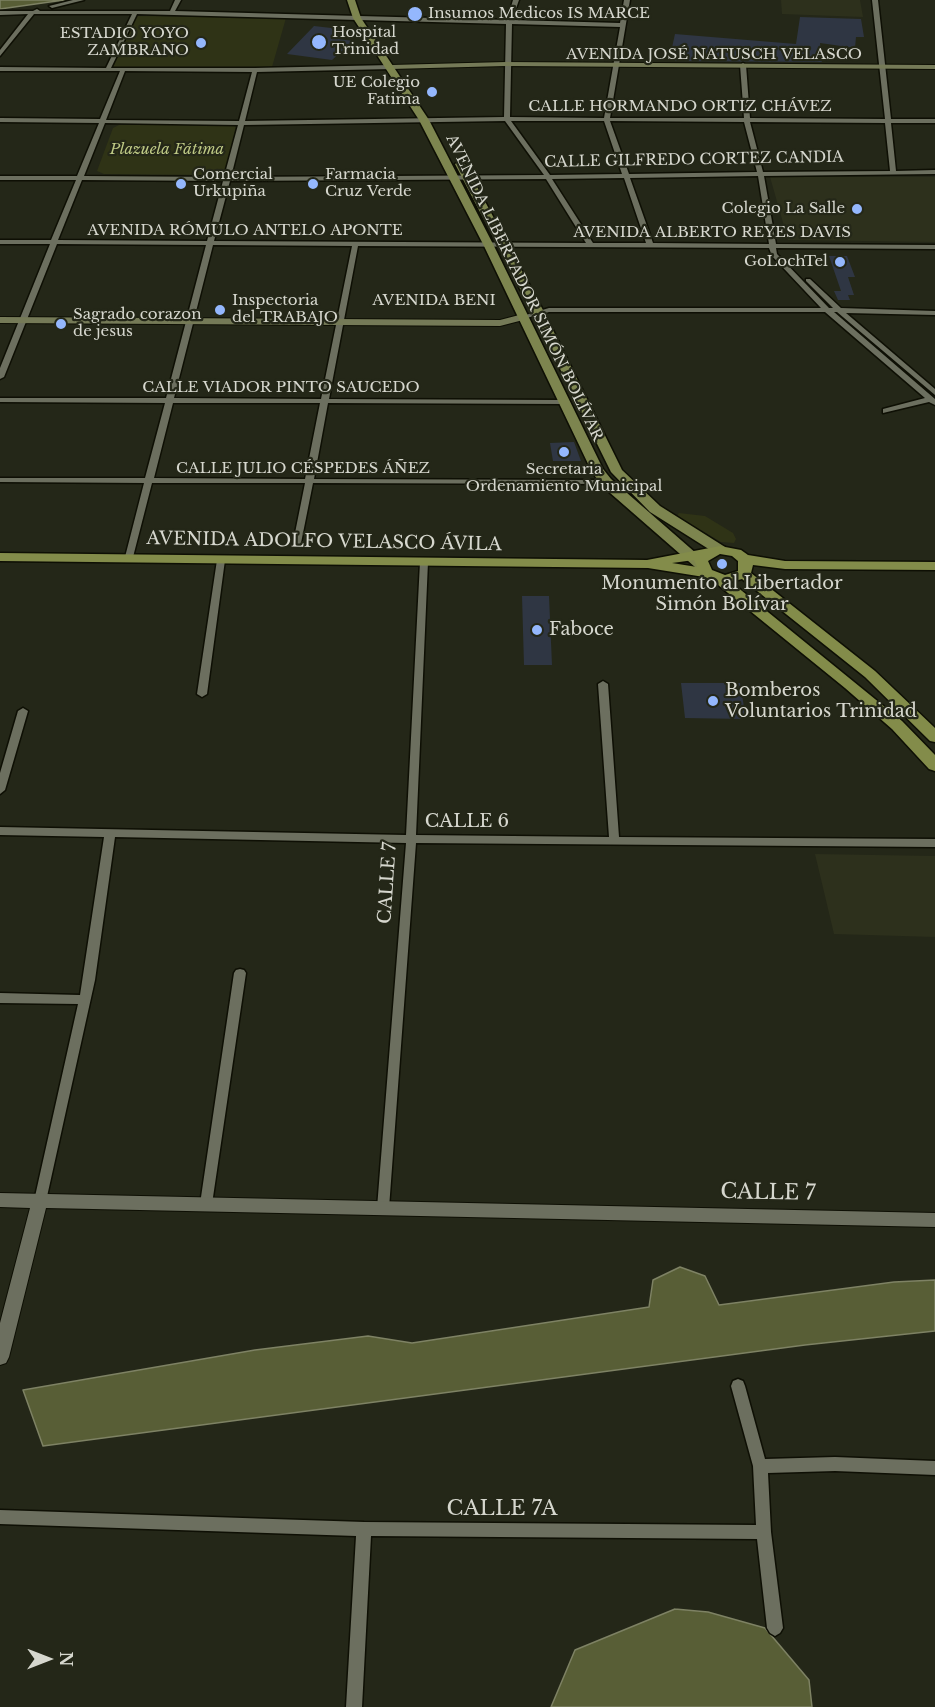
<!DOCTYPE html>
<html>
<head>
<meta charset="utf-8">
<style>
  body { margin:0 }
  #map { position:relative; width:935px; height:1707px; overflow:hidden; background:#242718; font-family:"Libre Baskerville",serif }
  canvas { display:block }
  .north { position:absolute; left:18px; top:1629px; width:60px; height:60px; -webkit-text-stroke:4px #242718; paint-order:stroke; rotate:90deg; font-size:16px; font-weight:700; line-height:24px; text-align:center; color:#d6d7ce }
  .north::after { content:''; display:block; margin:auto; width:21px; height:27px; background:#d6d7ce; clip-path:polygon(50% 0,100% 100%,50% 72%,0 100%) }
</style>
</head>
<body>
<div id="map">
<canvas width="935" height="1707"></canvas>
<div class="north">N</div>
</div>
<script>
const c = document.querySelector('canvas').getContext('2d');
c.lineJoin = 'round';
function fillPath(path, color) { c.fillStyle = color; c.fill(path, 'evenodd'); }
const shape = rows => new Path2D(rows.map(r => 'M' + r).join(''));
function strokePath(path, color, width, dash) { c.strokeStyle = color; c.lineWidth = width; c.lineCap = dash ? 'butt' : 'round'; c.setLineDash(dash || []); c.stroke(path); }
function drawText(font, color, halo, rows, align = 'center') {
  c.font = font + ' "Libre Baskerville",serif'; c.lineWidth = 4.5; c.setLineDash([]); c.textBaseline = 'middle'; c.strokeStyle = halo; c.fillStyle = color; for (const [text, x, y, turn = 0] of rows) {
    c.save(); c.translate(x, y); c.rotate((+turn || 0) * Math.PI / 180); c.textAlign = isNaN(turn) ? turn : align; if (halo) c.strokeText(text, 0, 0); c.fillText(text, 0, 0); c.restore();
  }
}
fillPath(shape([
  [781,0,860,0,863,17,782,14],
  [770,177,935,177,935,242,788,240],
  [815,854,935,856,935,937,834,934]
]), '#2d301c');
fillPath(shape([
  [137,16,286,18,272,67,112,67],
  [119,125,232,125,236,127,226,172,221,175,104,174,97,171,113,128],
  [679,513,705,516,733,533,736,539,734,543,721,542,677,516]
]), '#2f3316');
const water = shape([
  [0,0,64,0,0,9,0,0],
  [680,1267,705,1276,719,1305,894,1282,935,1280,935,1331,805,1345,43,1446,23,1390,255,1350,368,1336,412,1343,649,1307,653,1280,680,1267],
  [675,1609,708,1612,765,1628,809,1680,812,1707,551,1707,575,1650,675,1609]
]);
fillPath(water, '#585e36');
strokePath(water, '#7e8264', 1.5);
fillPath(shape([
  [800,17,861,19,864,37,856,37,855,48,820,43,822,62,669,61,675,34,796,44],
  [314,26,340,29,331,38,353,41,332,60,287,54],
  [829,256,847,256,855,277,848,277,854,295,848,295,850,300,838,300,834,291,841,291],
  [574,442,581,461,553,461,550,443],
  [522,596,549,596,552,665,524,665],
  [681,683,740,683,746,719,685,718]
]), '#2f3643');
const minor = shape([
  [73,0,84,0,52,8,49,6,73,0],
  [175,0,181,0,175,11,507,20,513,0,519,0,512,20,620,23,624,0,630,0,610,118,744,118,740,65,743,63,746,65,750,118,885,119,872,0,878,0,891,119,935,119,935,123,891,123,896,171,935,170,935,174,764,176,776,244,935,245,935,249,776,248,777,254,829,308,833,308,806,281,806,279,810,279,841,308,935,311,935,315,846,313,935,389,935,395,837,312,834,312,935,399,935,405,929,402,883,413,883,409,925,398,825,312,549,312,523,319,519,317,549,308,821,308,772,256,769,248,358,246,329,399,562,400,566,402,562,404,328,403,314,479,606,480,609,480,609,484,313,483,301,543,297,546,293,543,305,483,152,483,133,557,132,559,126,559,125,557,144,483,0,482,0,478,145,478,165,403,0,402,0,398,166,398,206,245,57,244,4,377,0,379,0,368,50,244,0,244,0,240,51,240,76,180,0,180,0,176,77,176,99,123,0,122,0,118,100,119,120,71,0,71,0,67,106,68,132,14,34,14,0,56,0,50,28,14,0,15,0,11,33,11,37,9,40,11,170,11,175,0],
  [137,14,506,24,504,117,245,121,257,72,391,69,394,67,391,65,255,68,111,68,137,14],
  [512,24,620,27,604,118,510,117,512,24],
  [125,71,252,72,239,121,106,120,125,71],
  [505,121,544,175,231,177,244,125,505,121],
  [511,121,604,121,622,174,550,175,511,121],
  [610,121,744,122,757,172,629,174,610,121],
  [750,122,885,123,890,171,763,172,750,122],
  [105,123,238,125,224,177,84,176,105,123],
  [758,176,769,244,653,243,630,178,758,176],
  [624,178,646,243,593,243,552,179,624,178],
  [546,179,586,243,214,241,230,181,546,179],
  [82,180,223,181,207,241,58,240,82,180],
  [213,245,352,246,321,399,174,398,213,245],
  [173,403,320,403,305,479,154,478,173,403],
  [221,557,225,560,207,694,202,697,197,694,217,560,221,557],
  [424,559,428,562,416,835,609,837,598,684,603,681,608,684,619,837,935,839,935,847,416,843,389,1208,387,1212,383,1214,379,1212,377,1208,406,843,115,837,95,980,46,1201,44,1205,40,1207,36,1205,34,1201,78,1004,0,1003,0,993,80,995,104,837,0,835,0,827,406,835,420,562,424,559],
  [23,708,28,711,5,790,0,794,0,773,18,711,23,708],
  [240,969,244,970,246,973,212,1204,210,1208,206,1210,202,1208,200,1204,234,973,236,970,240,969],
  [738,1379,743,1381,745,1386,765,1459,835,1457,935,1461,935,1475,835,1471,768,1473,771,1532,783,1628,780,1633,775,1636,770,1633,767,1628,757,1539,371,1536,362,1707,346,1707,356,1536,0,1524,0,1510,364,1522,756,1525,753,1466,731,1386,733,1381,738,1379]
]);
const tertiary = shape([
  [0,1193,935,1213,935,1227,46,1208,9,1357,6,1363,0,1365,0,1323,30,1208,0,1207,0,1193]
]);
const secondary = shape([
  [506,62,935,65,935,69,506,66,391,69,387,67,391,65,506,62],
  [523,314,528,317,527,319,500,326,0,323,0,317,500,320,523,314]
]);
const primary = shape([
  [347,0,355,0,361,18,429,120,494,246,603,469,611,479,705,561,705,567,695,567,601,485,591,470,484,246,419,120,353,18,347,0],
  [460,161,465,164,544,312,622,470,660,506,725,547,725,553,715,553,650,512,611,472,532,312,455,164,460,161]
]);
const trunk = shape([
  [720,546,741,550,748,555,785,561,935,562,935,570,785,569,753,565,751,573,875,671,935,728,935,742,930,741,865,677,742,579,731,582,902,721,935,755,935,771,929,769,892,729,845,688,712,580,704,577,648,568,0,561,0,553,647,560,720,546],
  [720,554,732,556,738,561,738,571,725,575,712,570,708,561,720,554],
  [694,560,697,567,672,563,694,560]
]);
strokePath(minor, '#0e0f04', 3);
strokePath(tertiary, '#0e0f04', 2);
strokePath(secondary, '#0e0f04', 2);
strokePath(primary, '#0e0f04', 3);
strokePath(trunk, '#0e0f04', 3);
fillPath(minor, '#6c6f5f');
fillPath(tertiary, '#6c6f5f');
fillPath(secondary, '#757a57');
fillPath(primary, '#7d854f');
fillPath(trunk, '#838c4a');
for (const [x, y, r, color] of [
  [415,14,8,"#94b7fd"],
  [319,42,8,"#94b7fd"],
  [201,43,6,"#94b7fd"],
  [432,92,6,"#94b7fd"],
  [181,184,6,"#94b7fd"],
  [313,184,6,"#94b7fd"],
  [857,209,6,"#94b7fd"],
  [840,262,6,"#94b7fd"],
  [220,310,6,"#94b7fd"],
  [61,324,6,"#94b7fd"],
  [564,452,6,"#94b7fd"],
  [722,564,6,"#94b7fd"],
  [537,630,6,"#94b7fd"],
  [713,701,6,"#94b7fd"]
]) { const dot = new Path2D(); dot.arc(x, y, r, 0, 2 * Math.PI); c.fillStyle = color; c.fill(dot); strokePath(dot, '#242718', 2); }
drawText('15px', '#d6d7ce', '#242718', [
  ["Insumos Medicos IS MARCE",428,14],
  ["Hospital",332,33],
  ["Trinidad",332,50],
  ["ESTADIO YOYO",189,34,"right"],
  ["ZAMBRANO",189,51,"right"],
  ["UE Colegio",420,83,"right"],
  ["Fatima",420,100,"right"],
  ["Comercial",193,175],
  ["Urkupiña",193,192],
  ["Farmacia",325,175],
  ["Cruz Verde",325,192],
  ["Colegio La Salle",845,209,"right"],
  ["GoLochTel",828,262,"right"],
  ["Inspectoria",232,301],
  ["del TRABAJO",232,318],
  ["Sagrado corazon",73,315],
  ["de jesus",73,332],
  ["Secretaria",564,470,"center"],
  ["Ordenamiento Municipal",564,487,"center"]
], 'left');
drawText('15px', '#d6d7ce', '#242718', [
  ["AVENIDA JOSÉ NATUSCH VELASCO",714,55],
  ["CALLE HORMANDO ORTIZ CHÁVEZ",680,107],
  ["CALLE GILFREDO CORTEZ CANDIA",694,160,-1],
  ["AVENIDA RÓMULO ANTELO APONTE",245,231],
  ["AVENIDA ALBERTO REYES DAVIS",712,233],
  ["AVENIDA LIBERTADOR SIMÓN BOLÍVAR",524,288,64],
  ["AVENIDA BENI",434,301],
  ["CALLE VIADOR PINTO SAUCEDO",281,388],
  ["CALLE JULIO CÉSPEDES ÁÑEZ",303,469]
]);
drawText('italic 15px', '#bec985', '#242718', [
  ["Plazuela Fátima",167,150]
]);
drawText('18px', '#d6d7ce', '#242718', [
  ["AVENIDA ADOLFO VELASCO ÁVILA",324,542,1],
  ["CALLE 6",467,822],
  ["CALLE 7",388,883,-86]
]);
drawText('18px', '#d6d7ce', '#242718', [
  ["Monumento al Libertador",722,584,"center"],
  ["Simón Bolívar",722,605,"center"],
  ["Faboce",549,630],
  ["Bomberos",725,691],
  ["Voluntarios Trinidad",725,712]
], 'left');
drawText('21px', '#d6d7ce', '#242718', [
  ["CALLE 7",768,1193,1],
  ["CALLE 7A",502,1509]
]);
</script>
</body>
</html>
